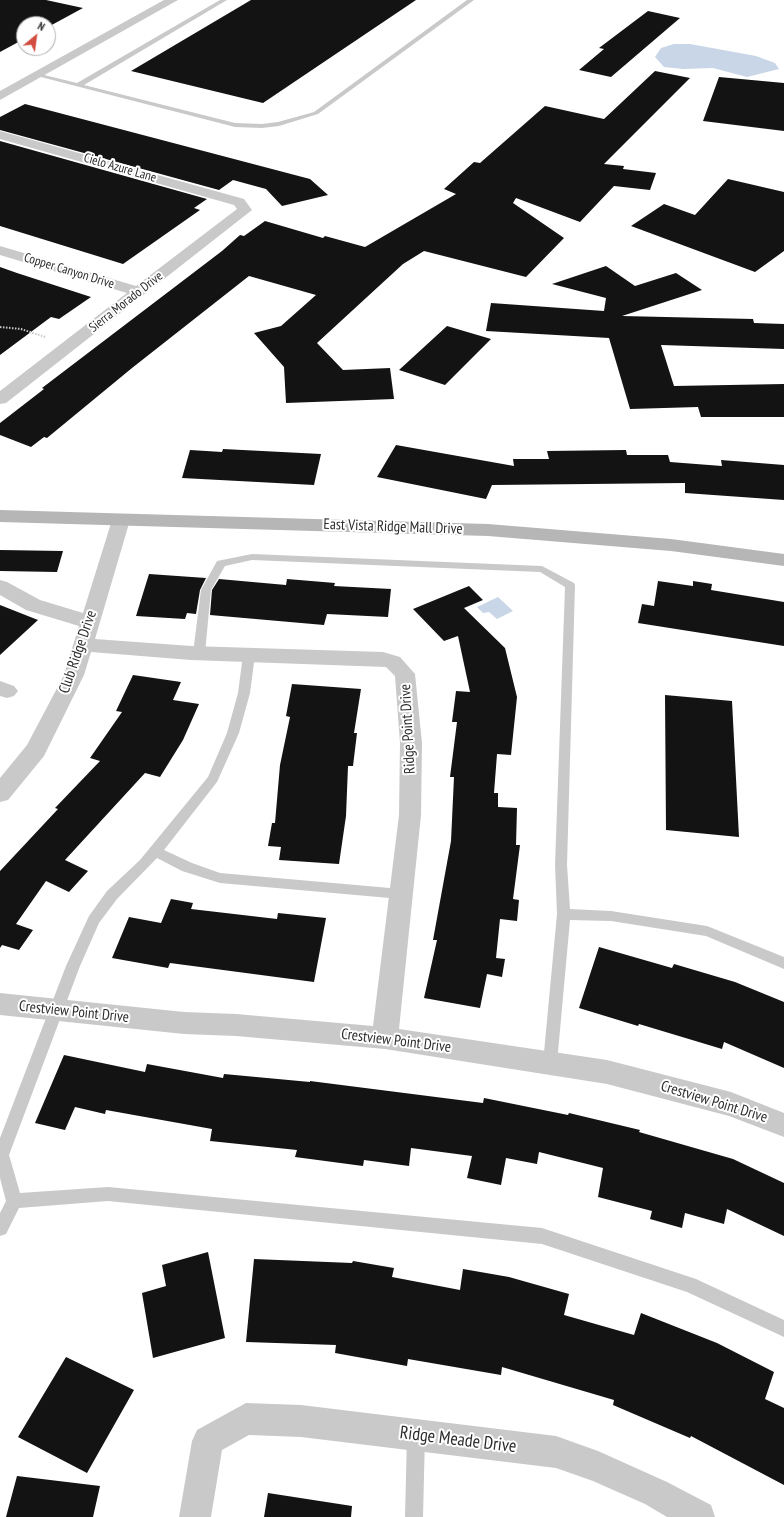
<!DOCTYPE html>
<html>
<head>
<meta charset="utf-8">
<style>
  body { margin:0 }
  #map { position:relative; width:784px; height:1517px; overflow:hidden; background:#fff; font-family:"PT Sans Narrow",sans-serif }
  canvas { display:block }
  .north { position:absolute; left:16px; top:16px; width:40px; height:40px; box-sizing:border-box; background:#fff; border:1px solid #ababab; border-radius:50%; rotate:29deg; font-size:11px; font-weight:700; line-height:16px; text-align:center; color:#2c2c2c }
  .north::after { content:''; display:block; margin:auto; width:14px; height:18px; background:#d24c3f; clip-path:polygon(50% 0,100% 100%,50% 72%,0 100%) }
</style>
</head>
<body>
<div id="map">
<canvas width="784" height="1517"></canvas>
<div class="north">N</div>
</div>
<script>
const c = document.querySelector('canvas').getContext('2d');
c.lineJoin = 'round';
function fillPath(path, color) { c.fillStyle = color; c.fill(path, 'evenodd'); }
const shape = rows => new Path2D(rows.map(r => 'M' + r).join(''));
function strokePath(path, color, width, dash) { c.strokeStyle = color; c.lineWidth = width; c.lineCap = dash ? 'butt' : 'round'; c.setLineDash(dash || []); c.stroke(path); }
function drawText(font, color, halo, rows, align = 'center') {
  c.font = font + ' "PT Sans Narrow",sans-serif'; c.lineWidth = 4; c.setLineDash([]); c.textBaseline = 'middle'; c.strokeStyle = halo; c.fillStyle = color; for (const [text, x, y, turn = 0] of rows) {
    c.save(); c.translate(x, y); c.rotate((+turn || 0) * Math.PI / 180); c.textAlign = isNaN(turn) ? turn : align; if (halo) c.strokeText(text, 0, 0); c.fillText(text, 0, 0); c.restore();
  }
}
fillPath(shape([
  [674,44,690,44,756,56,775,63,779,69,747,77,713,68,683,69,664,67,655,57,661,48],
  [498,597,513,611,497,619,489,612,483,613,477,607]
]), '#c8d6e7');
fillPath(shape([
  [0,0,46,0,83,8,48,27,48,24,24,24,24,39,0,52],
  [251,0,416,0,263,103,131,71],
  [648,11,680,18,611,77,579,70,604,49,599,48],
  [655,71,690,78,604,164,624,166,623,169,656,173,650,190,614,186,580,222,516,198,513,203,564,238,526,277,424,251,403,264,317,343,343,370,390,368,394,399,286,403,284,367,254,333,281,326,316,295,249,276,132,368,47,438,44,437,31,447,0,435,0,423,44,389,42,388,222,251,240,235,244,236,265,221,323,238,325,236,365,247,456,194,444,189,474,162,480,163,545,106,604,119],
  [719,77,784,83,784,131,703,121],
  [25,104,310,179,328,195,282,206,266,189,233,180,219,190,0,130,0,117],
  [0,141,207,199,194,208,200,210,123,264,0,226],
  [728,179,784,192,784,251,755,272,631,226,664,204,695,215],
  [606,266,635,286,676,273,702,290,622,316,753,319,754,323,784,324,784,349,661,345,674,386,784,384,784,417,701,417,698,407,630,409,609,338,486,331,491,303,604,311,606,298,552,284],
  [0,267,17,273,91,297,59,319,51,317,0,355],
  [447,326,491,339,445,385,399,370],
  [396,445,514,466,513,459,549,459,547,451,626,450,627,455,668,455,670,462,722,466,721,460,784,465,784,500,685,493,685,483,492,485,486,499,377,477],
  [223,449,321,454,314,485,182,478,190,450,222,452],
  [0,550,63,551,57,572,0,571],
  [149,574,206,578,200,590,196,614,187,613,185,619,136,616],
  [219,579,286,585,287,579,335,583,334,586,391,589,388,617,327,614,324,625,210,615,212,590],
  [658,581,693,586,693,581,712,584,711,590,784,602,784,646,638,623,642,604,654,606],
  [469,586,483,600,464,608,505,648,517,697,511,755,497,754,494,793,498,793,498,807,517,808,516,845,520,845,513,899,519,900,517,921,500,919,496,958,505,959,502,977,487,974,480,1008,424,998,437,940,433,940,451,841,454,777,450,777,457,722,452,722,456,691,470,692,458,636,444,641,413,609],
  [0,605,38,620,0,655],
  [133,675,181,682,173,700,199,704,183,740,160,777,145,773,65,860,88,871,69,892,46,881,16,924,33,930,19,950,2,945,0,948,0,871,58,809,55,808,100,761,90,758,122,712,116,711],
  [292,684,361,689,354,733,357,733,353,766,348,766,346,816,339,864,279,860,281,847,268,846,272,823,275,823,280,765,290,717,286,716],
  [665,695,732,701,739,837,666,830],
  [171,899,193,903,191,909,277,919,278,913,326,918,314,982,170,963,168,968,112,958,129,917,161,923],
  [599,947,672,968,674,964,735,982,784,1002,784,1068,724,1042,722,1049,639,1024,638,1026,579,1008],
  [64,1055,145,1072,147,1064,223,1078,224,1074,310,1082,310,1081,483,1103,484,1098,568,1115,569,1113,640,1130,639,1132,733,1159,784,1183,784,1236,727,1209,724,1224,685,1213,682,1228,650,1219,652,1211,598,1197,603,1168,539,1152,537,1164,506,1158,501,1185,467,1178,472,1156,411,1148,409,1166,364,1160,363,1166,295,1157,297,1150,210,1141,212,1129,106,1110,105,1114,75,1107,65,1130,35,1123],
  [208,1252,225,1338,153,1358,142,1293,166,1286,162,1265],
  [254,1259,352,1263,353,1261,394,1268,392,1277,460,1290,463,1269,509,1277,569,1294,564,1315,634,1335,641,1313,717,1343,774,1372,765,1399,784,1408,784,1485,691,1436,690,1438,613,1405,614,1400,502,1367,501,1375,408,1359,407,1366,335,1353,336,1345,246,1342],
  [66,1357,134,1390,87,1473,18,1437],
  [17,1476,100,1486,93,1517,6,1517],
  [268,1493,352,1506,351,1517,264,1517]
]), '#131313');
strokePath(shape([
  [0,327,21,329,45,337]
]), '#c9c9c9', 2, [1.5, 1.5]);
fillPath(shape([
  [220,0,227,0,84,85,235,123,262,124,278,122,314,112,467,0,474,0,318,114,279,126,262,128,235,127,33,75,36,73,77,83,220,0],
  [252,554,542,566,574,583,575,585,567,865,570,909,611,911,707,926,784,957,784,969,706,936,611,921,570,920,557,1063,555,1067,550,1069,545,1067,543,1063,557,914,555,865,565,587,540,572,252,560,225,566,211,590,205,653,199,657,195,656,193,653,201,590,217,561,252,554],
  [249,651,255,655,250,693,239,733,217,782,164,850,192,863,220,873,401,889,406,890,408,894,406,898,401,899,220,883,182,871,157,858,117,899,99,923,80,966,9,1155,20,1193,108,1187,542,1228,696,1279,784,1320,784,1337,687,1292,542,1244,108,1201,19,1208,6,1234,0,1236,0,1213,6,1201,0,1178,0,1138,66,966,89,916,107,891,140,860,208,777,227,733,238,693,243,655,249,651],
  [416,1426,422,1429,425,1435,423,1517,405,1517,407,1435,410,1429,416,1426]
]), '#c9c9c9');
fillPath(shape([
  [0,131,244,199,252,210,6,403,0,404,0,391,127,293,0,255,0,246,136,286,237,209,234,205,0,139,0,131],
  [121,514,128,516,130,520,95,639,191,646,383,652,400,657,415,674,422,743,421,815,399,1029,607,1060,731,1092,784,1113,784,1137,729,1116,607,1084,385,1049,236,1036,184,1034,0,1015,0,993,184,1012,236,1014,373,1026,399,815,400,743,395,676,386,667,191,660,91,652,84,675,44,756,8,800,0,802,0,778,27,745,64,675,79,626,26,610,0,595,0,580,7,582,40,600,83,613,112,520,114,516,121,514],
  [0,681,14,686,18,691,14,696,7,698,0,696,0,681],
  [246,1403,301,1405,556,1436,598,1451,667,1482,711,1505,715,1517,667,1517,645,1504,593,1481,556,1468,301,1437,249,1435,222,1450,211,1517,179,1517,192,1441,197,1430,246,1403]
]), '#c9c9c9');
fillPath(shape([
  [164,0,178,0,0,100,0,91,164,0]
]), '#c9c9c9');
fillPath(shape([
  [0,510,488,524,671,539,784,554,784,566,671,551,488,536,0,522,0,510]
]), '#b6b6b6');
drawText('13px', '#2c2c2c', '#fff', [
  ["Cielo Azure Lane",120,168,16],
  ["Copper Canyon Drive",69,271,17],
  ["Sierra Morado Drive",126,302,-38]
]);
drawText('15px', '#2c2c2c', '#fff', [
  ["East Vista Ridge Mall Drive",393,527,2],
  ["Club Ridge Drive",78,652,-71],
  ["Ridge Point Drive",408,729,-93],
  ["Crestview Point Drive",74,1012,6],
  ["Crestview Point Drive",396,1041,7],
  ["Crestview Point Drive",714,1102,17]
]);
drawText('18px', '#2c2c2c', '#fff', [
  ["Ridge Meade Drive",458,1440,7]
]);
</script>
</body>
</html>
